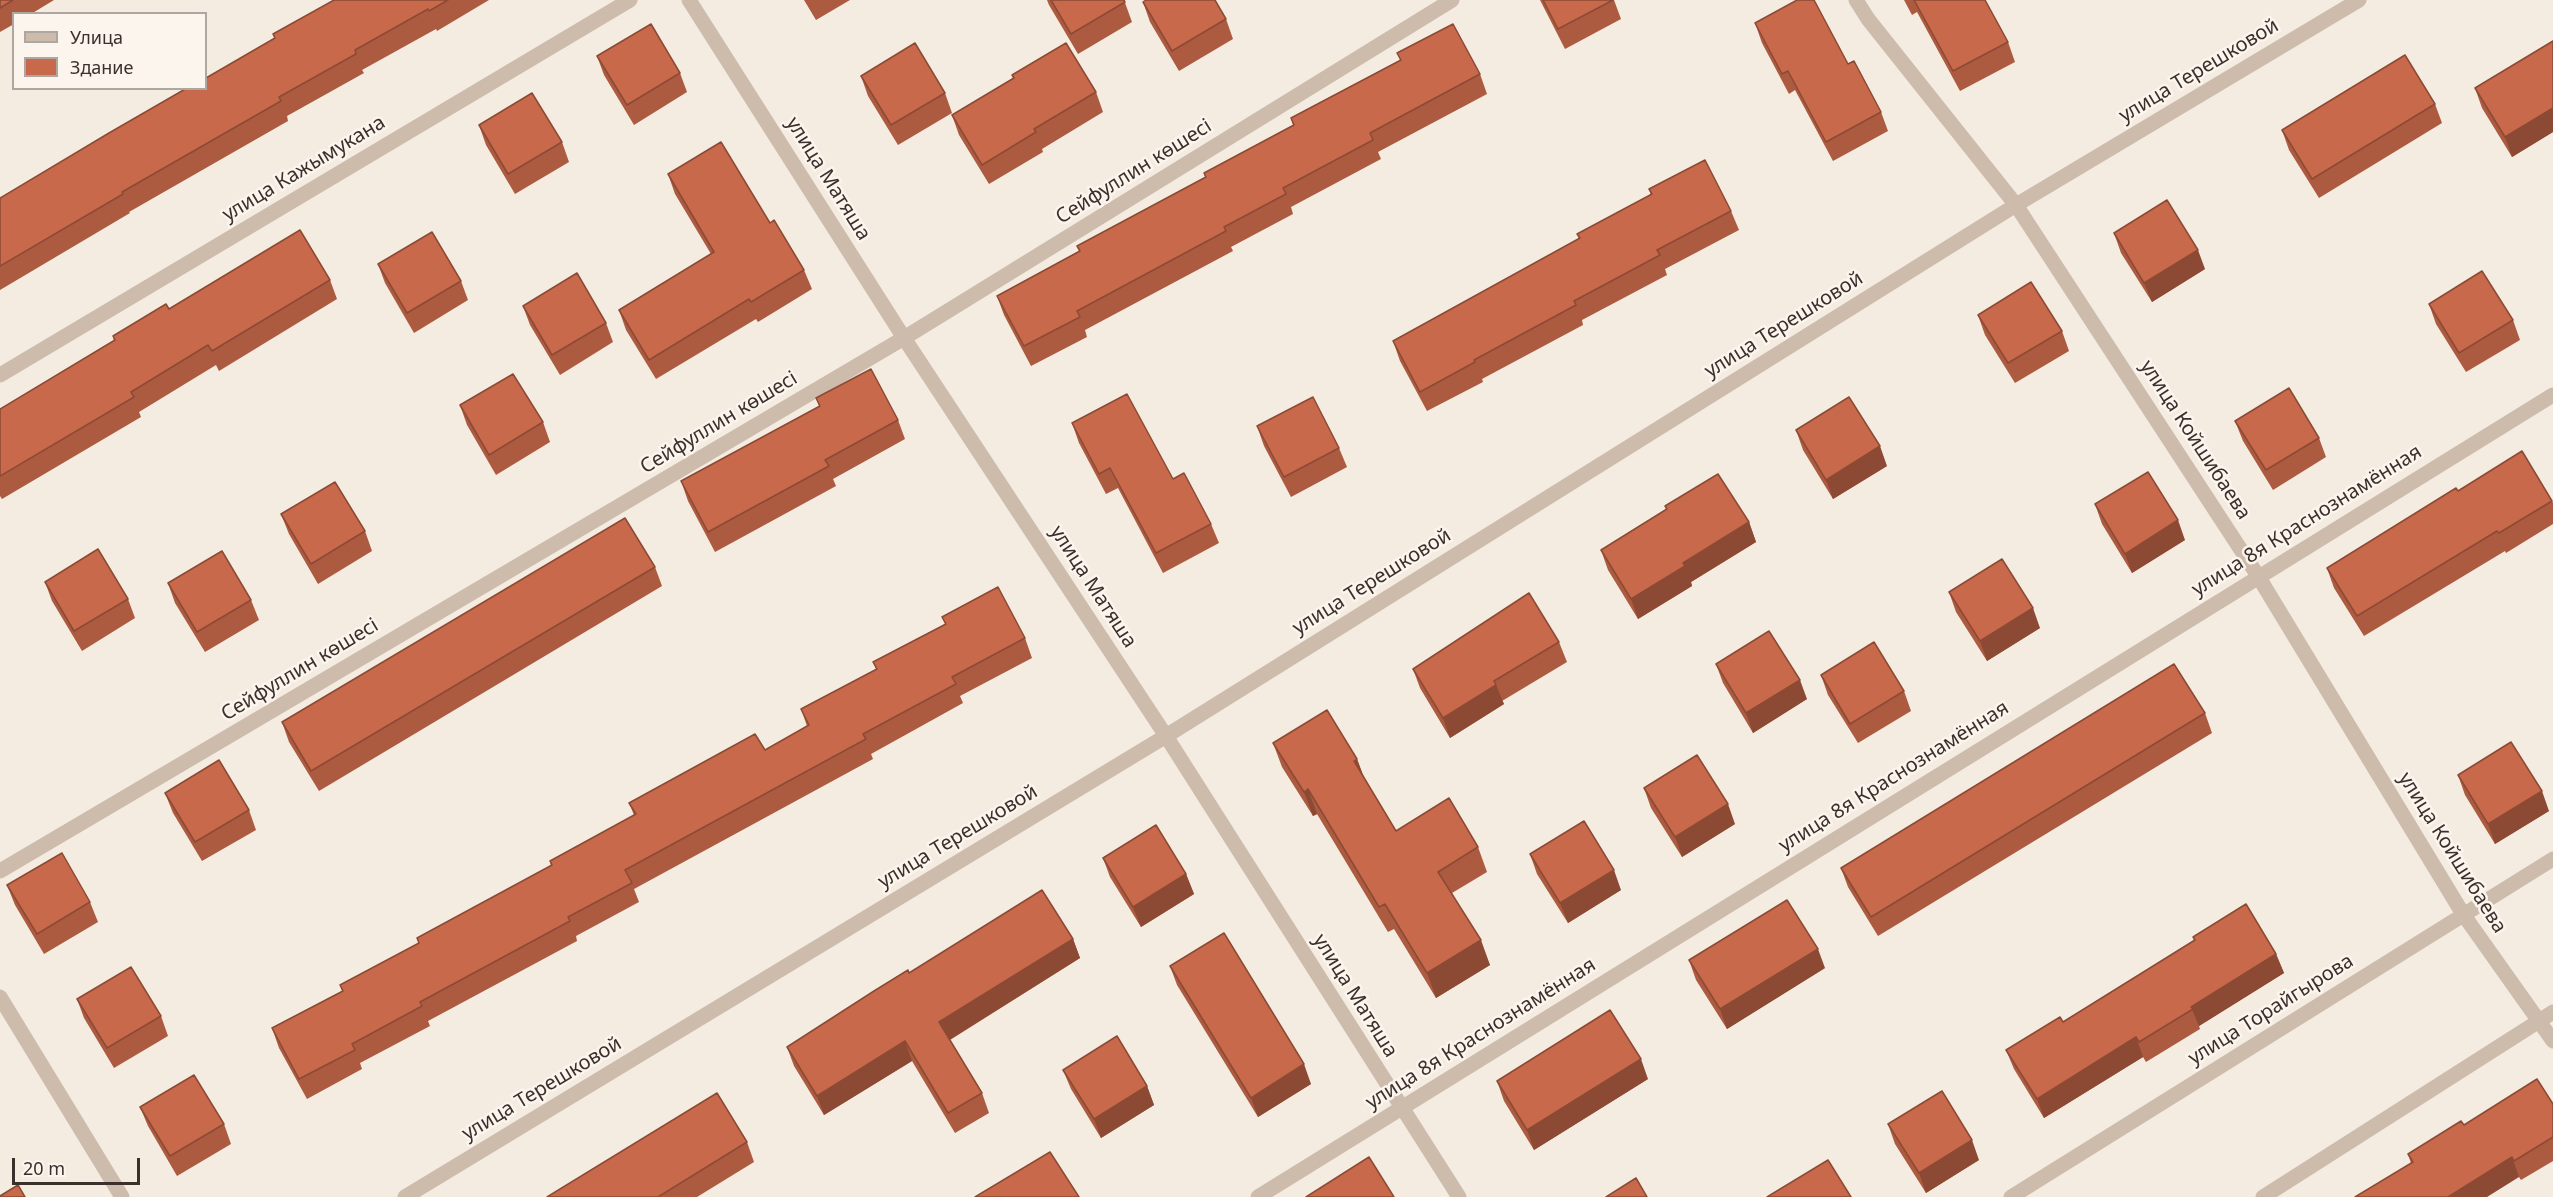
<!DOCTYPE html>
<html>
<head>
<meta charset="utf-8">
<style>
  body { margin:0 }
  #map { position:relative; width:2553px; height:1197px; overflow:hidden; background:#f4ebe1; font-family:"Noto Sans",sans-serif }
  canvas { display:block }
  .legend { position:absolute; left:12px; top:12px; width:195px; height:78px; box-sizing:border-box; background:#fbf5ee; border:2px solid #aea6a0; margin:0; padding:8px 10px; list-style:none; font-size:18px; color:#3b302b }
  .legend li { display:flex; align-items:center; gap:12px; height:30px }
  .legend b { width:30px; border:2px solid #aea6a0 }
  .scale { position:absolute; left:12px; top:1158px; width:128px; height:27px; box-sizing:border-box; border:3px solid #3b302b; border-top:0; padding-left:8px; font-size:18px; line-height:21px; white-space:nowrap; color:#3b302b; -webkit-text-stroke:4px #fbf5ee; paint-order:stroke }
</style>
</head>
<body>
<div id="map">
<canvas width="2553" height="1197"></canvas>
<ul class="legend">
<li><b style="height:8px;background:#cdbbac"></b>Улица</li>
<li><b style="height:16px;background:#c8694b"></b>Здание</li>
</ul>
<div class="scale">20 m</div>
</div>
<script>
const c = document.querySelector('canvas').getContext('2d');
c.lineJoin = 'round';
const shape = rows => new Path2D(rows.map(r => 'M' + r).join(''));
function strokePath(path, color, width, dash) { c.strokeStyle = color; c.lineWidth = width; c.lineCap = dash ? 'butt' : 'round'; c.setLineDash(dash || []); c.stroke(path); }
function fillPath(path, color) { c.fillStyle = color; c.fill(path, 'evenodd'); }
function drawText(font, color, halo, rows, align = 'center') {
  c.font = font + ' "Noto Sans",sans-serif'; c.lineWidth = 5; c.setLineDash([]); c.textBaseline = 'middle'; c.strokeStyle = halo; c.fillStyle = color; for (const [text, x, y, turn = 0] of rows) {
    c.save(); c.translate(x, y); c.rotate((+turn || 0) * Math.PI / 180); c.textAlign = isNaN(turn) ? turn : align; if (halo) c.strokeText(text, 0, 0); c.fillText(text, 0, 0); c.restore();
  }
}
strokePath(shape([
  [689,0,904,338,1166,736,1459,1197],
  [1856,0,1868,19,2016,205,2258,576,2463,914,2553,1041],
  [0,375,630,0],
  [0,871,904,338,1452,0],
  [0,997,122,1197],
  [405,1197,1166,736,2016,205,2359,0],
  [1258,1197,2553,395],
  [2011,1197,2553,859],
  [2263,1197,2553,1012]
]), '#cdbbac', 15);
fillPath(shape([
  [0,0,54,0,31,14,14,14,14,24,0,32],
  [334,0,489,0,437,31,436,29,362,70,364,73,287,116,288,121,129,212,130,213,0,290,0,198,275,38,273,34],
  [804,0,850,0,816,20],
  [1047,0,1124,0,1132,22,1078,54,1049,5],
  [1540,0,1614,0,1621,19,1565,49],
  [1904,0,1985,0,2008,42,2015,62,1960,91,1917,12,1912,15],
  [1143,2,1226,19,1233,39,1179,71,1150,22],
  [1755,23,1881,112,1888,131,1833,161,1795,90,1789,94,1762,43],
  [2553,41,2553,132,2512,157,2482,108,2475,88],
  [1397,53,1480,74,1487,94,1378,152,1381,159,1291,207,1293,214,1231,247,1233,251,1085,330,1087,337,1031,366,1004,315,997,296,1079,251,1077,246,1205,177,1204,173,1293,125,1291,118,1400,60],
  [597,56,680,73,687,92,634,125,604,75],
  [1012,75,1096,92,1103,112,1042,149,1043,152,989,184,959,135,952,115,1013,78],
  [861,76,945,93,952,113,898,145,868,96],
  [2435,104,2442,123,2319,198,2289,150,2282,130],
  [479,125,562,142,569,162,515,194,486,145],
  [668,174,770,223,804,270,812,289,758,322,756,319,656,379,626,330,619,310,711,254,675,194],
  [1649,189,1731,211,1739,230,1665,269,1667,275,1582,320,1583,325,1482,379,1483,382,1427,411,1400,361,1393,341,1579,239,1577,234,1651,195],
  [2114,233,2205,269,2152,302,2121,253],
  [378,264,461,281,468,300,414,333,385,283],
  [330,280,337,299,219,371,216,365,139,412,141,417,2,499,0,496,0,409,114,341,113,336,169,309],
  [2429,304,2513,320,2520,340,2466,372,2436,324],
  [523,306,606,323,613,342,560,375,530,325],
  [1978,315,2062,331,2069,351,2015,383,1985,335],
  [816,398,898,420,905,439,833,479,836,486,715,552,688,501,681,481,819,406],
  [460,405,543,422,550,442,496,475,467,425],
  [2235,421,2319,438,2326,457,2273,490,2243,441],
  [1072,423,1173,479,1211,524,1219,543,1163,573,1118,488,1106,494,1079,443],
  [1257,426,1339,448,1347,467,1291,497,1264,446],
  [1796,430,1887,466,1833,499,1803,450],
  [2458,491,2552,501,2553,503,2553,524,2506,553,2505,551,2364,636,2334,588,2327,568],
  [2095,504,2185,540,2132,573,2102,524],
  [1665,506,1749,522,1756,542,1691,582,1692,586,1638,619,1608,570,1601,550,1666,509],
  [281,514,365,531,372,551,318,584,289,534],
  [655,567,662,586,319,791,289,742,282,722],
  [45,582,128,599,135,618,82,651,52,601],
  [168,583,251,600,259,620,205,652,175,603],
  [1949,592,2040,628,1987,661,1956,612],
  [942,617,1025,638,1032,658,960,696,963,703,871,754,873,759,634,889,639,902,576,936,577,941,428,1021,430,1026,360,1063,362,1069,307,1099,279,1048,272,1028,342,991,340,985,419,943,417,938,551,866,550,861,634,815,629,803,765,750,807,726,801,709,876,669,873,662,945,624],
  [1559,642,1567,662,1502,701,1504,704,1450,738,1420,688,1413,669],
  [1716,664,1807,699,1753,733,1723,683],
  [1821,675,1904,691,1911,711,1858,743,1828,695],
  [2205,713,2212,733,1878,936,1848,887,1841,868],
  [1273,743,1357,759,1364,778,1396,831,1478,847,1487,872,1452,893,1490,965,1436,998,1394,929,1388,932,1317,814,1313,816,1282,767],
  [2458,775,2549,811,2495,844,2465,795],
  [1644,788,1735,824,1682,857,1651,808],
  [165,793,249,810,256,830,202,861,173,813],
  [1530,854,1621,890,1568,923,1537,874],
  [1103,858,1186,874,1194,894,1141,927,1110,877],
  [7,885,90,902,98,922,44,954,15,905],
  [2193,937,2276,954,2284,973,2199,1026,2200,1029,2146,1062,2143,1057,2044,1118,2014,1069,2006,1050,2063,1022,2194,940],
  [1073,939,1080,958,950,1040,982,1093,989,1113,955,1133,912,1061,824,1115,794,1066,787,1047,909,973],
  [1689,960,1825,968,1727,1029,1696,980],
  [1170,966,1311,1084,1258,1117,1177,985],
  [77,999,161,1016,168,1036,114,1068,84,1018],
  [1063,1070,1147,1086,1154,1105,1101,1138,1071,1089],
  [1648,1079,1534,1150,1504,1101,1497,1081],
  [2553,1104,2553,1161,2521,1180,2519,1177,2411,1163,2408,1154,2464,1125],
  [140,1107,224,1124,231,1144,177,1176,148,1126],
  [1888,1124,1979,1160,1926,1193,1895,1144],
  [747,1142,754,1162,697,1197,547,1197]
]), '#ac5a40');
fillPath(shape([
  [2553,108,2553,132,2512,157,2505,137],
  [2198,250,2205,269,2152,302,2144,283],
  [1880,446,1887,466,1833,499,1826,480],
  [2178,520,2185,540,2132,573,2125,554],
  [1749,522,1756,542,1691,582,1692,586,1638,619,1631,599,1683,563],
  [2033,608,2040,628,1987,661,1980,641],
  [1800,680,1807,699,1753,733,1746,713],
  [1496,685,1504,704,1450,738,1443,718],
  [1357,759,1366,783,1354,761],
  [1308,789,1317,814,1313,816,1304,792],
  [2542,791,2549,811,2495,844,2488,824],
  [1728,804,1735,824,1682,857,1675,837],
  [1614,870,1621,890,1568,923,1560,903],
  [1186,874,1194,894,1141,927,1133,907],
  [1073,939,1080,958,946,1042,939,1022],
  [1481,940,1490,965,1436,998,1427,973],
  [1818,949,1825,968,1727,1029,1720,1009],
  [2276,954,2284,973,2199,1026,2191,1007],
  [2136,1037,2143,1057,2044,1118,2037,1099],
  [905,1041,912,1061,824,1115,817,1096],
  [1641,1059,1648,1079,1534,1150,1527,1130],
  [1304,1064,1311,1084,1258,1117,1251,1098],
  [1147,1086,1154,1105,1101,1138,1094,1119],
  [1972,1140,1979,1160,1926,1193,1919,1173],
  [2512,1157,2519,1177,2487,1197,2448,1197]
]), '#8c4a34');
const building = shape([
  [0,0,13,0,0,8,0,0],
  [334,0,448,0,429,11,428,9,355,50,356,54,279,97,281,101,122,192,123,194,0,266,0,198,109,133,187,88,206,88,206,78,275,38,273,34,334,0],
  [1051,0,1124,0,1125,2,1071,34,1051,0],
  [1146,0,1215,0,1226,19,1172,51,1143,2,1146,0],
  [1543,0,1613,0,1558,29,1543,0],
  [1797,0,1814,0,1848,64,1854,61,1881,112,1826,142,1788,71,1782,74,1755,23,1797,0],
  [1914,0,1985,0,2008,42,1953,71,1914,0],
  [651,24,680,73,627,105,597,56,651,24],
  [1453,24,1480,74,1370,133,1373,140,1283,188,1286,194,1224,227,1226,231,1077,311,1080,317,1024,346,997,296,1080,251,1077,246,1206,177,1204,173,1294,125,1291,118,1401,60,1397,53,1453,24],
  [2553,41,2553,108,2505,137,2475,88,2553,41],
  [915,43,945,93,891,125,861,76,915,43],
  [1066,43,1096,92,1034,129,1036,132,982,165,952,115,1014,78,1012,75,1066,43],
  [2405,55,2435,104,2312,179,2282,130,2405,55],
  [532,93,562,142,508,174,479,125,532,93],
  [721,142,770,223,774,220,804,270,751,302,749,299,649,360,619,310,714,252,668,174,721,142],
  [1705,160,1731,211,1657,250,1660,255,1574,301,1576,305,1474,360,1475,362,1420,392,1393,341,1580,238,1577,234,1652,194,1649,189,1705,160],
  [2167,200,2198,250,2144,283,2114,233,2167,200],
  [300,230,330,280,212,351,208,345,131,392,134,397,0,476,0,409,115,340,113,336,166,304,169,309,300,230],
  [432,232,461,281,407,313,378,264,432,232],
  [2482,271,2513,320,2459,353,2429,304,2482,271],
  [577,273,606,323,552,355,523,306,577,273],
  [2031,282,2062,331,2008,363,1978,315,2031,282],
  [871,369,898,420,825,460,829,466,708,532,681,481,820,406,816,398,871,369],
  [513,374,543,422,489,455,460,405,513,374],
  [2289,388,2319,438,2266,470,2235,421,2289,388],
  [1127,394,1173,479,1184,473,1211,524,1156,553,1110,468,1099,474,1072,423,1127,394],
  [1313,397,1339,448,1284,477,1257,426,1313,397],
  [1849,397,1880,446,1826,480,1796,430,1849,397],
  [2522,451,2552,501,2499,533,2497,531,2357,616,2327,568,2456,488,2458,491,2522,451],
  [2148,472,2178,520,2125,554,2095,504,2148,472],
  [1718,474,1749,522,1683,563,1685,566,1631,599,1601,550,1667,509,1665,506,1718,474],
  [335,482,365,531,311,564,281,514,335,482],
  [625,518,655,567,311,771,282,722,625,518],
  [98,549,128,599,74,631,45,582,98,549],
  [222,551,251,600,197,632,168,583,222,551],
  [2002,559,2033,608,1980,641,1949,592,2002,559],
  [998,587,1025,638,952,677,956,684,863,734,866,739,625,870,632,883,568,917,570,921,420,1002,422,1006,352,1044,355,1050,299,1079,272,1028,343,991,340,985,419,943,417,938,552,865,550,861,636,814,629,803,755,734,765,750,809,725,801,709,877,669,873,662,946,624,942,617,998,587],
  [1529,593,1559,642,1494,681,1496,685,1443,718,1413,669,1529,593],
  [1769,631,1800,680,1746,713,1716,664,1769,631],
  [1874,642,1904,691,1850,724,1821,675,1874,642],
  [2174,664,2205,713,1871,917,1841,868,2174,664],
  [1327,710,1357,759,1354,761,1396,831,1449,798,1478,847,1438,872,1481,940,1427,973,1385,904,1379,907,1308,789,1304,792,1273,743,1327,710],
  [2511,742,2542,791,2488,824,2458,775,2511,742],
  [1697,755,1728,804,1675,837,1644,788,1697,755],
  [219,760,249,810,195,842,165,793,219,760],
  [1584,821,1614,870,1560,903,1530,854,1584,821],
  [1156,825,1186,874,1133,907,1103,858,1156,825],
  [62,853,90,902,37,934,7,885,62,853],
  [1042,890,1073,939,939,1022,982,1093,948,1113,905,1041,817,1096,787,1047,874,991,908,970,909,973,1042,890],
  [1787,900,1818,949,1720,1009,1689,960,1787,900],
  [2246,904,2276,954,2191,1007,2193,1009,2139,1042,2136,1037,2037,1099,2006,1050,2060,1017,2063,1022,2195,940,2193,937,2246,904],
  [1224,933,1304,1064,1251,1098,1170,966,1224,933],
  [131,967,161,1016,107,1048,77,999,131,967],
  [1610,1010,1641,1059,1527,1130,1497,1081,1610,1010],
  [1117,1036,1147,1086,1094,1119,1063,1070,1117,1036],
  [194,1075,224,1124,170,1156,140,1107,194,1075],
  [2537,1079,2553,1104,2553,1137,2514,1161,2512,1157,2448,1197,2355,1197,2413,1162,2408,1154,2461,1121,2464,1125,2537,1079],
  [1942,1091,1972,1140,1919,1173,1888,1124,1942,1091],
  [717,1093,747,1142,658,1197,547,1197,717,1093],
  [1050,1152,1079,1197,975,1197,1050,1152],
  [1369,1157,1394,1197,1306,1197,1369,1157],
  [1828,1160,1851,1197,1767,1197,1828,1160],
  [1636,1178,1647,1197,1606,1197,1636,1178],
  [18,1185,25,1197,0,1197,0,1196,18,1185]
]);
fillPath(building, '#c8694b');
strokePath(building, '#8c4a34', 1.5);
drawText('20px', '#3b302b', '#fbf5ee', [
  ["улица Терешковой",2199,71,-31],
  ["улица Кажымукана",304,169,-31],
  ["Сейфуллин көшесі",1134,172,-32],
  ["улица Матяша",828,179,58],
  ["улица Терешковой",1784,325,-32],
  ["Сейфуллин көшесі",719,423,-31],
  ["улица Койшибаева",2195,440,57],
  ["улица 8я Краснознамённая",2307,521,-32],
  ["улица Терешковой",1372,582,-32],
  ["улица Матяша",1093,587,57],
  ["Сейфуллин көшесі",300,670,-31],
  ["улица 8я Краснознамённая",1894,777,-32],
  ["улица Терешковой",958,837,-31],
  ["улица Койшибаева",2452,853,58],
  ["улица Матяша",1355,996,58],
  ["улица Торайгырова",2271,1010,-32],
  ["улица 8я Краснознамённая",1481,1034,-32],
  ["улица Терешковой",542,1089,-31]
]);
</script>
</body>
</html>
